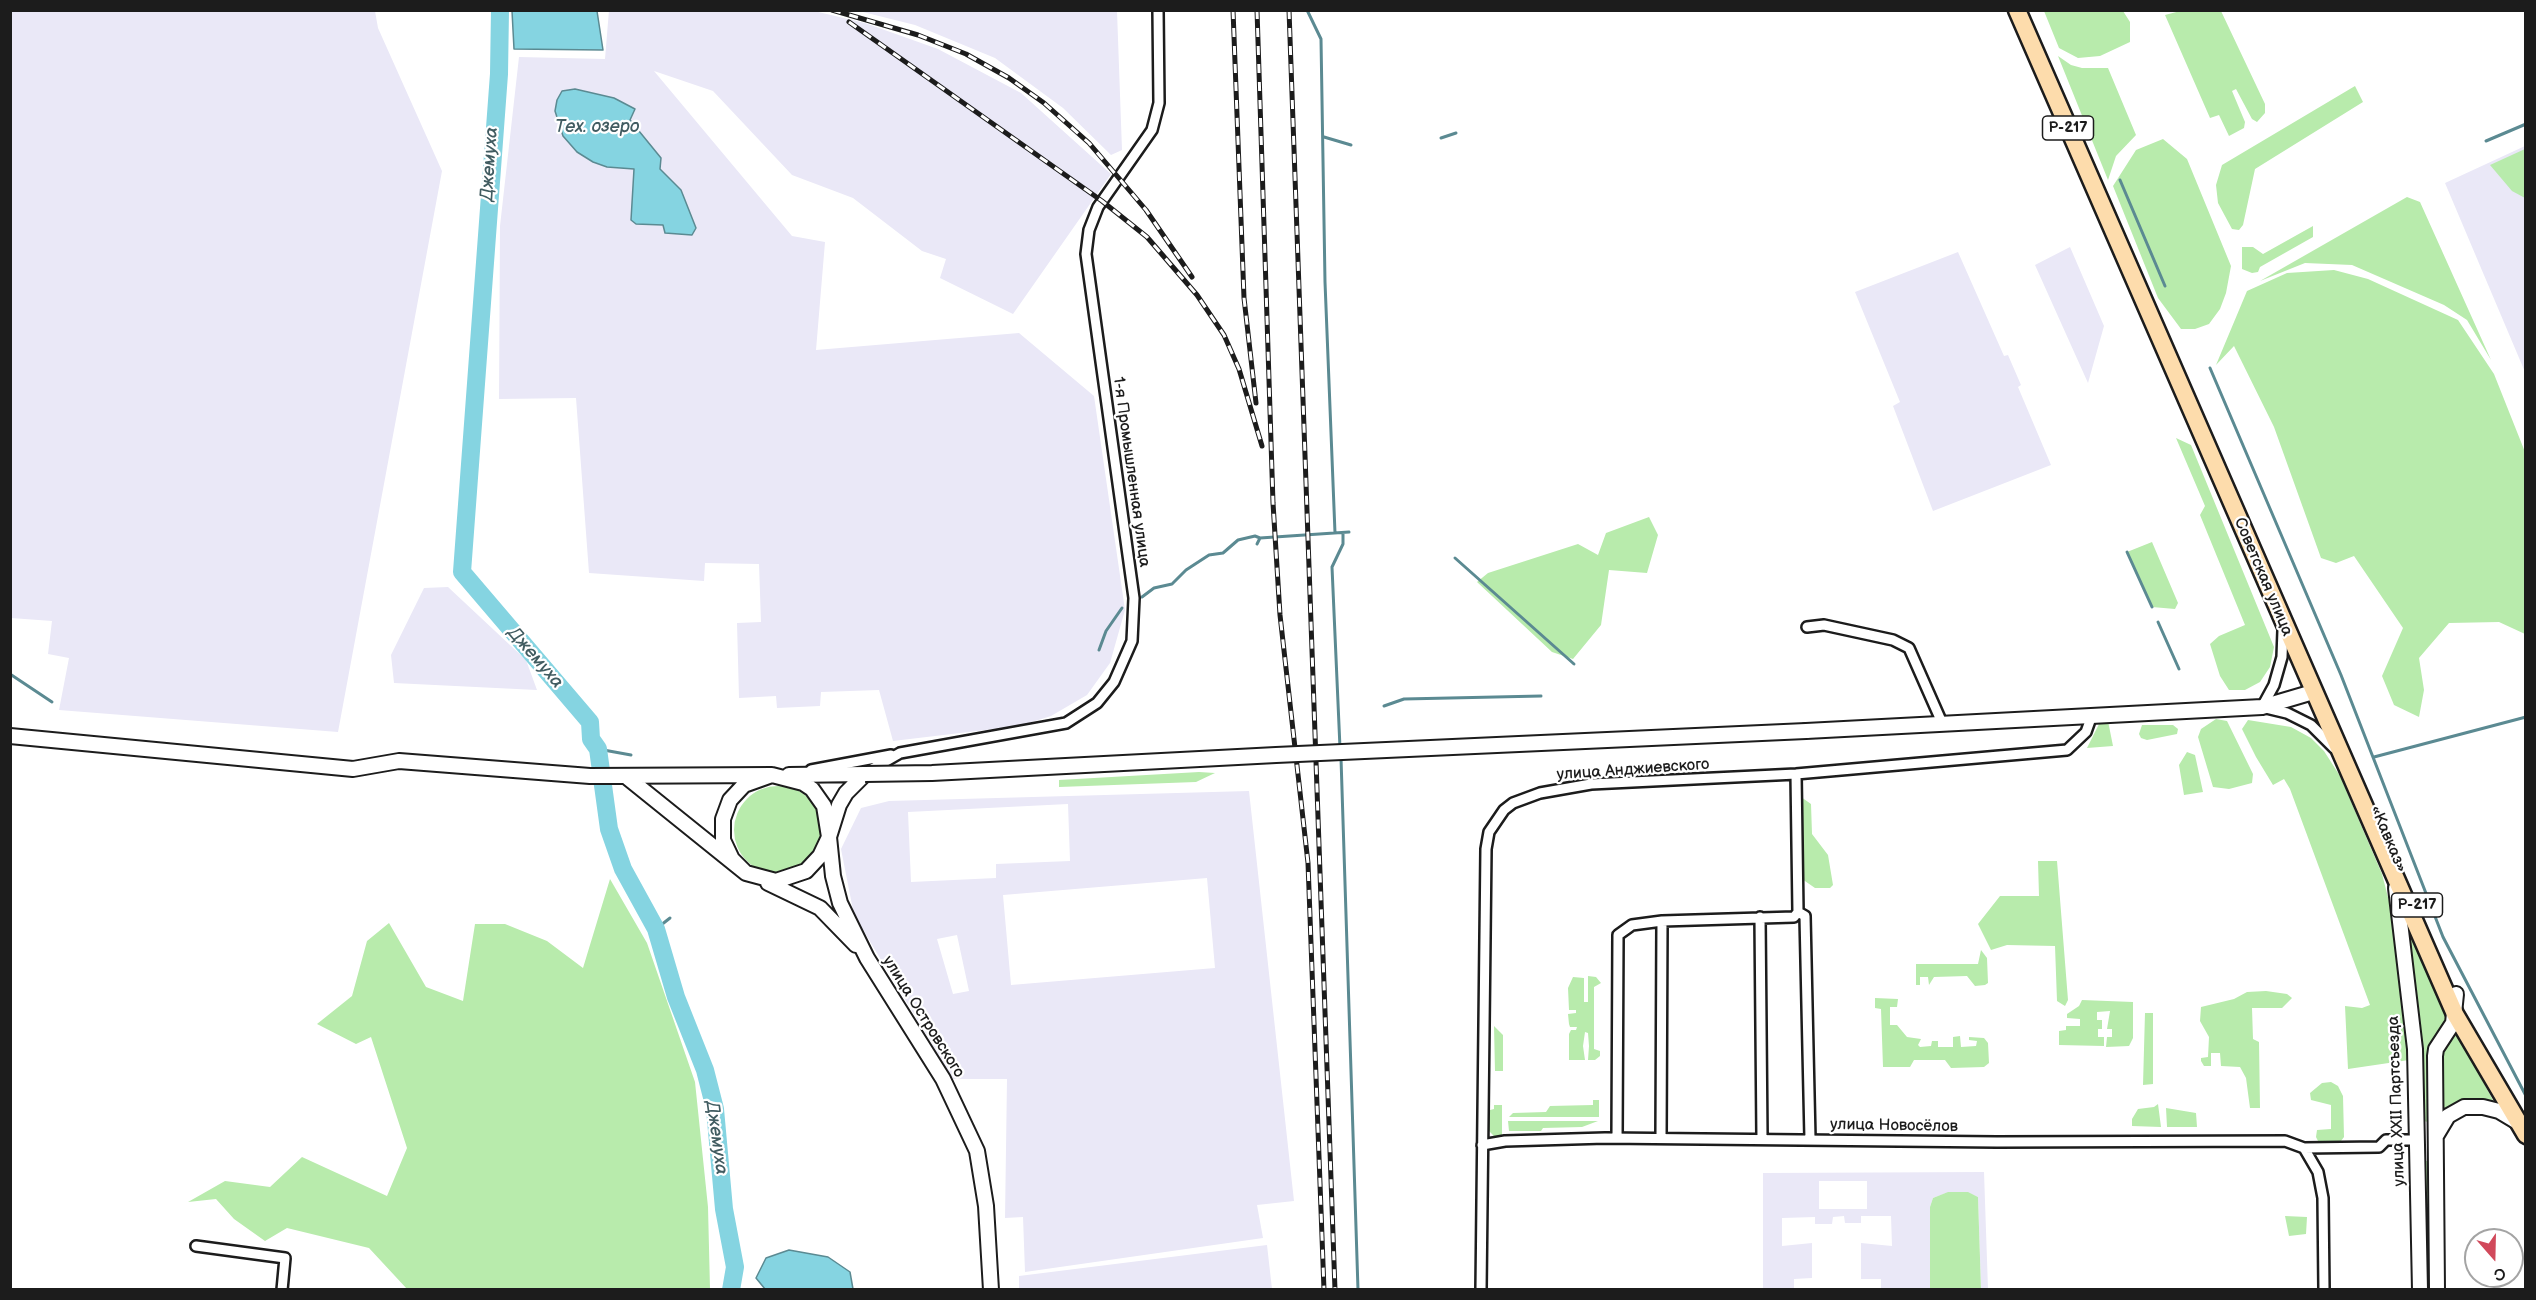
<!DOCTYPE html>
<html>
<head>
<meta charset="utf-8">
<style>
  body { margin:0 }
  #map { position:relative; width:2536px; height:1300px; overflow:hidden; background:#fff; font-family:"Balsamiq Sans",sans-serif }
  canvas { display:block }
  .frame { position:absolute; inset:0; border:12px solid #1c1c1c; pointer-events:none }
  .north { position:absolute; left:2464px; top:1228px; width:60px; height:60px; box-sizing:border-box; background:#fff; border:2px solid #a4a4a4; border-radius:50%; rotate:160deg; font-size:16px; font-weight:700; line-height:24px; text-align:center; color:#1c1c1c }
  .north::after { content:''; display:block; margin:auto; width:21px; height:27px; background:#d1495b; clip-path:polygon(50% 0,100% 100%,50% 72%,0 100%) }
</style>
</head>
<body>
<div id="map">
<canvas width="2536" height="1300"></canvas>
<div class="frame"></div>
<div class="north">С</div>
</div>
<script>
const c = document.querySelector('canvas').getContext('2d');
c.lineJoin = 'round';
function fillPath(path, color) { c.fillStyle = color; c.fill(path, 'evenodd'); }
const shape = rows => new Path2D(rows.map(r => 'M' + r).join(''));
function strokePath(path, color, width, dash) { c.strokeStyle = color; c.lineWidth = width; c.lineCap = dash ? 'butt' : 'round'; c.setLineDash(dash || []); c.stroke(path); }
function drawText(font, color, halo, rows, align = 'center') {
  c.font = font + ' "Balsamiq Sans",sans-serif'; c.lineWidth = 4.5; c.setLineDash([]); c.textBaseline = 'middle'; c.strokeStyle = halo; c.fillStyle = color; for (const [text, x, y, turn = 0] of rows) {
    c.save(); c.translate(x, y); c.rotate((+turn || 0) * Math.PI / 180); c.textAlign = isNaN(turn) ? turn : align; if (halo) c.strokeText(text, 0, 0); c.fillText(text, 0, 0); c.restore();
  }
}
fillPath(shape([
  [609,10,814,11,865,23,938,49,1021,93,1111,174,1013,314,940,278,946,259,922,251,853,198,792,175,713,91,654,71,792,236,825,242,816,350,1019,333,1094,396,1125,610,1110,663,1087,695,1051,716,1019,726,893,741,879,690,821,692,820,706,777,708,776,696,739,698,737,623,761,622,759,564,705,563,704,581,589,573,576,398,499,399,500,226,519,57,605,59],
  [10,11,375,11,378,28,442,171,338,732,59,710,69,658,48,654,52,621,11,618],
  [859,11,1117,11,1122,150,1111,155,1063,108,995,58,915,25],
  [2525,146,2525,372,2445,183],
  [2070,247,2104,326,2088,383,2035,265],
  [1958,252,2004,356,2008,355,2021,385,2018,387,2051,465,1933,511,1893,406,1900,402,1855,292],
  [448,587,526,660,537,690,394,683,391,655,424,588],
  [1249,791,1294,1201,1257,1205,1263,1238,1025,1272,1023,1217,1005,1218,1007,1079,953,1079,854,915,841,849,861,808,889,801],
  [1068,804,1070,861,996,864,996,878,911,882,908,812],
  [1207,878,1215,968,1011,985,1003,895],
  [957,935,969,991,953,994,937,939],
  [1984,1172,1988,1289,1981,1289,1978,1197,1967,1192,1949,1192,1933,1198,1930,1207,1930,1289,1881,1289,1881,1279,1861,1279,1861,1243,1892,1246,1891,1216,1861,1216,1861,1223,1845,1223,1844,1216,1833,1217,1832,1224,1815,1224,1815,1217,1782,1218,1782,1246,1812,1243,1812,1278,1794,1279,1794,1289,1763,1290,1763,1173],
  [1819,1181,1867,1181,1867,1209,1819,1209],
  [1267,1245,1272,1289,1019,1289,1019,1276]
]), '#eae8f7');
fillPath(shape([
  [2184,10,2221,11,2265,104,2265,113,2257,122,2252,119,2236,89,2232,91,2245,122,2244,128,2229,136,2219,115,2210,118,2165,15],
  [2044,11,2123,11,2130,22,2130,42,2100,56,2078,58,2059,48],
  [2058,56,2071,65,2082,68,2108,68,2136,135,2116,156,2108,180],
  [2355,86,2363,102,2255,169,2243,225,2239,230,2232,229,2218,203,2216,185,2222,165],
  [2163,139,2187,159,2231,266,2226,293,2220,309,2209,324,2195,329,2181,329,2158,298,2113,186,2136,150],
  [2525,149,2525,198,2512,191,2490,165],
  [2407,197,2420,202,2491,360,2467,320,2444,305,2352,265,2305,263,2260,281],
  [2313,226,2313,237,2260,267,2258,272,2252,273,2242,269,2242,247,2253,247,2263,254],
  [2334,270,2368,279,2458,320,2494,374,2525,452,2525,634,2499,622,2449,623,2419,658,2424,690,2419,717,2394,705,2382,676,2403,628,2354,556,2336,563,2321,558,2274,427,2234,346,2216,365,2247,291,2287,273],
  [2176,438,2191,445,2274,647,2270,667,2260,682,2245,690,2229,690,2220,676,2210,644,2219,636,2245,625,2200,515,2205,506],
  [1649,517,1658,535,1647,573,1609,570,1601,625,1573,659,1552,652,1477,582,1488,573,1578,544,1598,555,1606,533],
  [2152,542,2178,603,2175,609,2152,607,2127,552],
  [2216,719,2227,721,2253,774,2252,783,2229,789,2213,787,2198,737,2201,729],
  [2248,720,2291,727,2311,738,2324,751,2340,776,2382,874,2390,905,2399,947,2409,1060,2348,1069,2345,1006,2362,1008,2370,1005,2290,789,2284,779,2273,785,2256,757,2242,729],
  [2108,721,2113,746,2087,748,2100,722],
  [2142,725,2173,725,2178,729,2177,734,2147,740,2141,738,2139,734],
  [2187,752,2195,755,2203,792,2184,795,2179,765],
  [1199,772,1215,773,1196,782,1059,787,1059,780],
  '734 830a44 44 0 1 1 88 0a44 44 0 1 1-88 0Z',
  [1801,797,1811,804,1812,834,1828,855,1833,885,1830,888,1815,888,1802,879],
  [2038,861,2057,861,2068,1000,2065,1006,2057,1001,2055,946,2007,945,1991,950,1978,924,2000,896,2039,896],
  [610,879,647,943,695,1082,708,1207,710,1289,407,1289,369,1248,287,1228,265,1241,234,1219,216,1199,188,1202,225,1181,270,1187,302,1157,387,1196,407,1148,371,1037,356,1044,317,1024,352,996,367,941,389,923,426,987,463,1001,475,924,505,924,547,941,583,968],
  [2409,923,2448,1020,2428,1122,2424,1121],
  [1981,950,1987,958,1988,983,1985,985,1975,986,1967,976,1934,977,1929,985,1928,977,1920,977,1920,985,1916,985,1916,964,1978,964],
  [1588,976,1596,977,1601,983,1594,987,1594,1049,1600,1051,1600,1056,1595,1060,1588,1060,1589,1046,1588,1033,1585,1032,1583,1046,1585,1060,1569,1060,1569,1034,1571,1030,1576,1030,1577,1027,1570,1027,1569,1024,1568,1014,1576,1013,1576,1010,1569,1010,1568,988,1573,977,1584,978,1584,1002,1588,1002],
  [2266,991,2287,994,2292,998,2282,1008,2252,1008,2253,1039,2259,1042,2260,1108,2250,1108,2246,1078,2240,1067,2221,1066,2220,1053,2211,1053,2211,1066,2204,1066,2201,1061,2201,1058,2208,1057,2209,1037,2200,1021,2201,1007,2234,999,2247,992],
  [1875,998,1898,999,1897,1007,1890,1007,1890,1025,1897,1025,1907,1037,1921,1039,1918,1045,1920,1047,1931,1046,1932,1041,1938,1041,1938,1047,1953,1047,1953,1037,1960,1036,1961,1047,1976,1046,1977,1041,1969,1040,1969,1037,1984,1038,1988,1043,1989,1063,1984,1067,1951,1068,1945,1060,1914,1060,1910,1067,1883,1067,1881,1009,1875,1008],
  [2082,1000,2133,1002,2133,1038,2129,1046,2106,1047,2107,1037,2112,1037,2112,1029,2107,1029,2110,1011,2097,1012,2097,1020,2102,1020,2102,1029,2098,1029,2098,1037,2104,1037,2104,1046,2059,1045,2059,1031,2066,1030,2066,1026,2080,1026,2080,1019,2067,1018,2067,1014,2079,1006],
  [2145,1013,2153,1013,2153,1084,2143,1085],
  [1494,1026,1503,1035,1503,1071,1495,1071],
  [2456,1032,2494,1102,2476,1099,2457,1105,2443,1115,2441,1052],
  [2331,1082,2338,1086,2343,1096,2344,1137,2338,1145,2320,1145,2316,1137,2317,1130,2331,1129,2331,1105,2311,1100,2310,1093,2322,1083],
  [1593,1100,1599,1100,1599,1117,1509,1117,1513,1113,1546,1112,1550,1106,1593,1105],
  [2158,1104,2161,1127,2132,1126,2132,1119,2138,1109,2154,1107],
  [1494,1105,1502,1105,1502,1136,1494,1136,1487,1129,1486,1111,1494,1109],
  [2166,1108,2196,1113,2197,1127,2167,1127],
  [1508,1121,1598,1121,1582,1127,1543,1128,1541,1131,1509,1131],
  [2423,1161,2429,1161,2432,1289,2425,1289],
  [1948,1192,1968,1192,1978,1197,1981,1289,1930,1289,1930,1207,1933,1198],
  [2285,1216,2307,1217,2306,1234,2289,1236]
]), '#b8ebac');
const water = shape([
  [512,11,597,11,603,50,514,49,512,11],
  [575,89,614,98,635,109,630,120,661,158,660,169,681,190,696,228,692,235,665,233,663,225,636,224,631,220,634,169,607,167,593,162,577,152,563,136,555,111,557,100,562,91,575,89],
  [789,1250,828,1257,850,1272,853,1289,765,1289,756,1278,766,1258,789,1250]
]);
fillPath(water, '#85d4e1');
strokePath(water, '#5b8a92', 1.5);
strokePath(shape([
  [1307,10,1321,39,1325,282,1335,533],
  [1324,137,1351,145],
  [1441,138,1456,133],
  [2486,141,2526,124],
  [2120,180,2165,286],
  [2210,368,2341,675,2443,937,2526,1096],
  [1257,544,1260,538,1349,532],
  [2127,552,2152,607],
  [1455,558,1574,664],
  [1142,597,1154,588,1172,584,1186,570,1209,555,1223,553,1238,540,1255,536,1260,538],
  [2158,622,2179,669],
  [1099,650,1106,631,1122,608],
  [10,674,52,702],
  [1384,706,1404,699,1541,696],
  [1340,748,1332,567,1343,544,1343,533],
  [598,749,631,755],
  [2374,757,2526,717],
  [1341,758,1358,1290],
  [656,929,670,918]
]), '#5b8a92', 3);
strokePath(shape([
  [500,10,499,74,462,572,590,722,591,739,598,749,609,829,623,869,656,929,676,997,705,1070,715,1109,724,1209,735,1267,731,1290]
]), '#85d4e1', 18);
const street = shape([
  [1807,627,1824,625,1893,640,1909,648,1943,725],
  [2283,630,2282,657,2274,685,2262,707,2287,713,2311,725,2334,748],
  [811,770,891,755],
  [867,772,900,753,1066,723,1097,703,1114,682,1132,641,1134,598,1086,254,1089,230,1098,207,1152,130,1159,103,1158,10],
  [1798,912,1805,916,1810,1139],
  [1760,917,1762,1139],
  [1662,921,1794,917,1798,912,1796,774],
  [1617,1138,1618,935,1632,925,1662,921,1661,1138],
  [1482,1145,1505,1141,1605,1138,1997,1142,2285,1141,2304,1148,2318,1172,2323,1198,2324,1290],
  [2304,1148,2379,1147,2386,1140,2417,1140],
  [196,1246,285,1258,282,1290],
  [1481,1290,1486,849,1489,832,1504,810,1513,803,1540,793,1591,784,1796,774,2067,750,2086,732,2091,718]
]);
const secondary = shape([
  [1806,731,2262,707,2313,692],
  [10,736,353,769,399,761,590,776,772,775],
  [865,774,846,793,839,805,829,837,833,876,840,903,867,958,943,1079,977,1151,986,1206,991,1290],
  [789,775,865,774],
  [628,778,746,873,776,881,806,871,820,856,829,837,824,806,812,789,803,783,772,775,744,785,730,800,723,819,723,840,732,859,746,873],
  [768,883,820,908,856,945],
  [2396,888,2415,1049,2420,1290],
  [2436,1136,2448,1116,2464,1107,2483,1107,2499,1111,2519,1123],
  [2437,1290,2435,1056,2436,1049,2453,1023,2456,994]
]);
const highway = shape([
  [2017,10,2455,1014,2526,1135]
]);
strokePath(street, '#1c1c1c', 14);
strokePath(secondary, '#1c1c1c', 18);
strokePath(highway, '#1c1c1c', 21);
strokePath(street, '#fff', 9);
strokePath(secondary, '#fff', 14);
strokePath(highway, '#fddcac', 16);
const rail = shape([
  [832,10,918,35,966,54,1009,78,1044,103,1089,143,1146,210,1192,277],
  [1233,10,1244,298,1256,403],
  [1257,10,1273,503,1280,615,1308,863,1324,1290],
  [1289,10,1335,1290],
  [849,22,1102,201,1147,237,1197,295,1224,335,1239,369,1262,446]
]);
strokePath(rail, '#1c1c1c', 5);
strokePath(rail, '#fff', 3, [9]);
const secondaryBridge = shape([
  [865,774,932,773,1276,755,1806,731]
]);
strokePath(secondaryBridge, '#1c1c1c', 18, []);
strokePath(secondaryBridge, '#fff', 14);
for (const [x, y, w] of [
  [2068,128,51],
  [2417,905,51]
]) { const box = new Path2D(); box.roundRect(x - w / 2, y - 12, w, 24, 4.5); c.fillStyle = '#fff'; c.fill(box); strokePath(box, '#1c1c1c', 1.5); }
drawText('bold 15px', '#1c1c1c', null, [
  ["Р-217",2068,128],
  ["Р-217",2417,905]
]);
drawText('16px', '#1c1c1c', '#fff', [
  ["1-я Промышленная улица",1131,472,82],
  ["Советская улица",2263,577,67],
  ["улица Анджиевского",1633,770,-4],
  ["«Кавказ»",2388,839,67],
  ["улица Островского",923,1017,58],
  ["улица XXII Партсъезда",2397,1101,-92],
  ["улица Новосёлов",1894,1126,1]
]);
drawText('italic 18px', '#415c61', '#fff', [
  ["Тех. озеро",597,127],
  ["Джемуха",490,164,-86],
  ["Джемуха",535,658,49],
  ["Джемуха",716,1138,82]
]);
</script>
</body>
</html>
